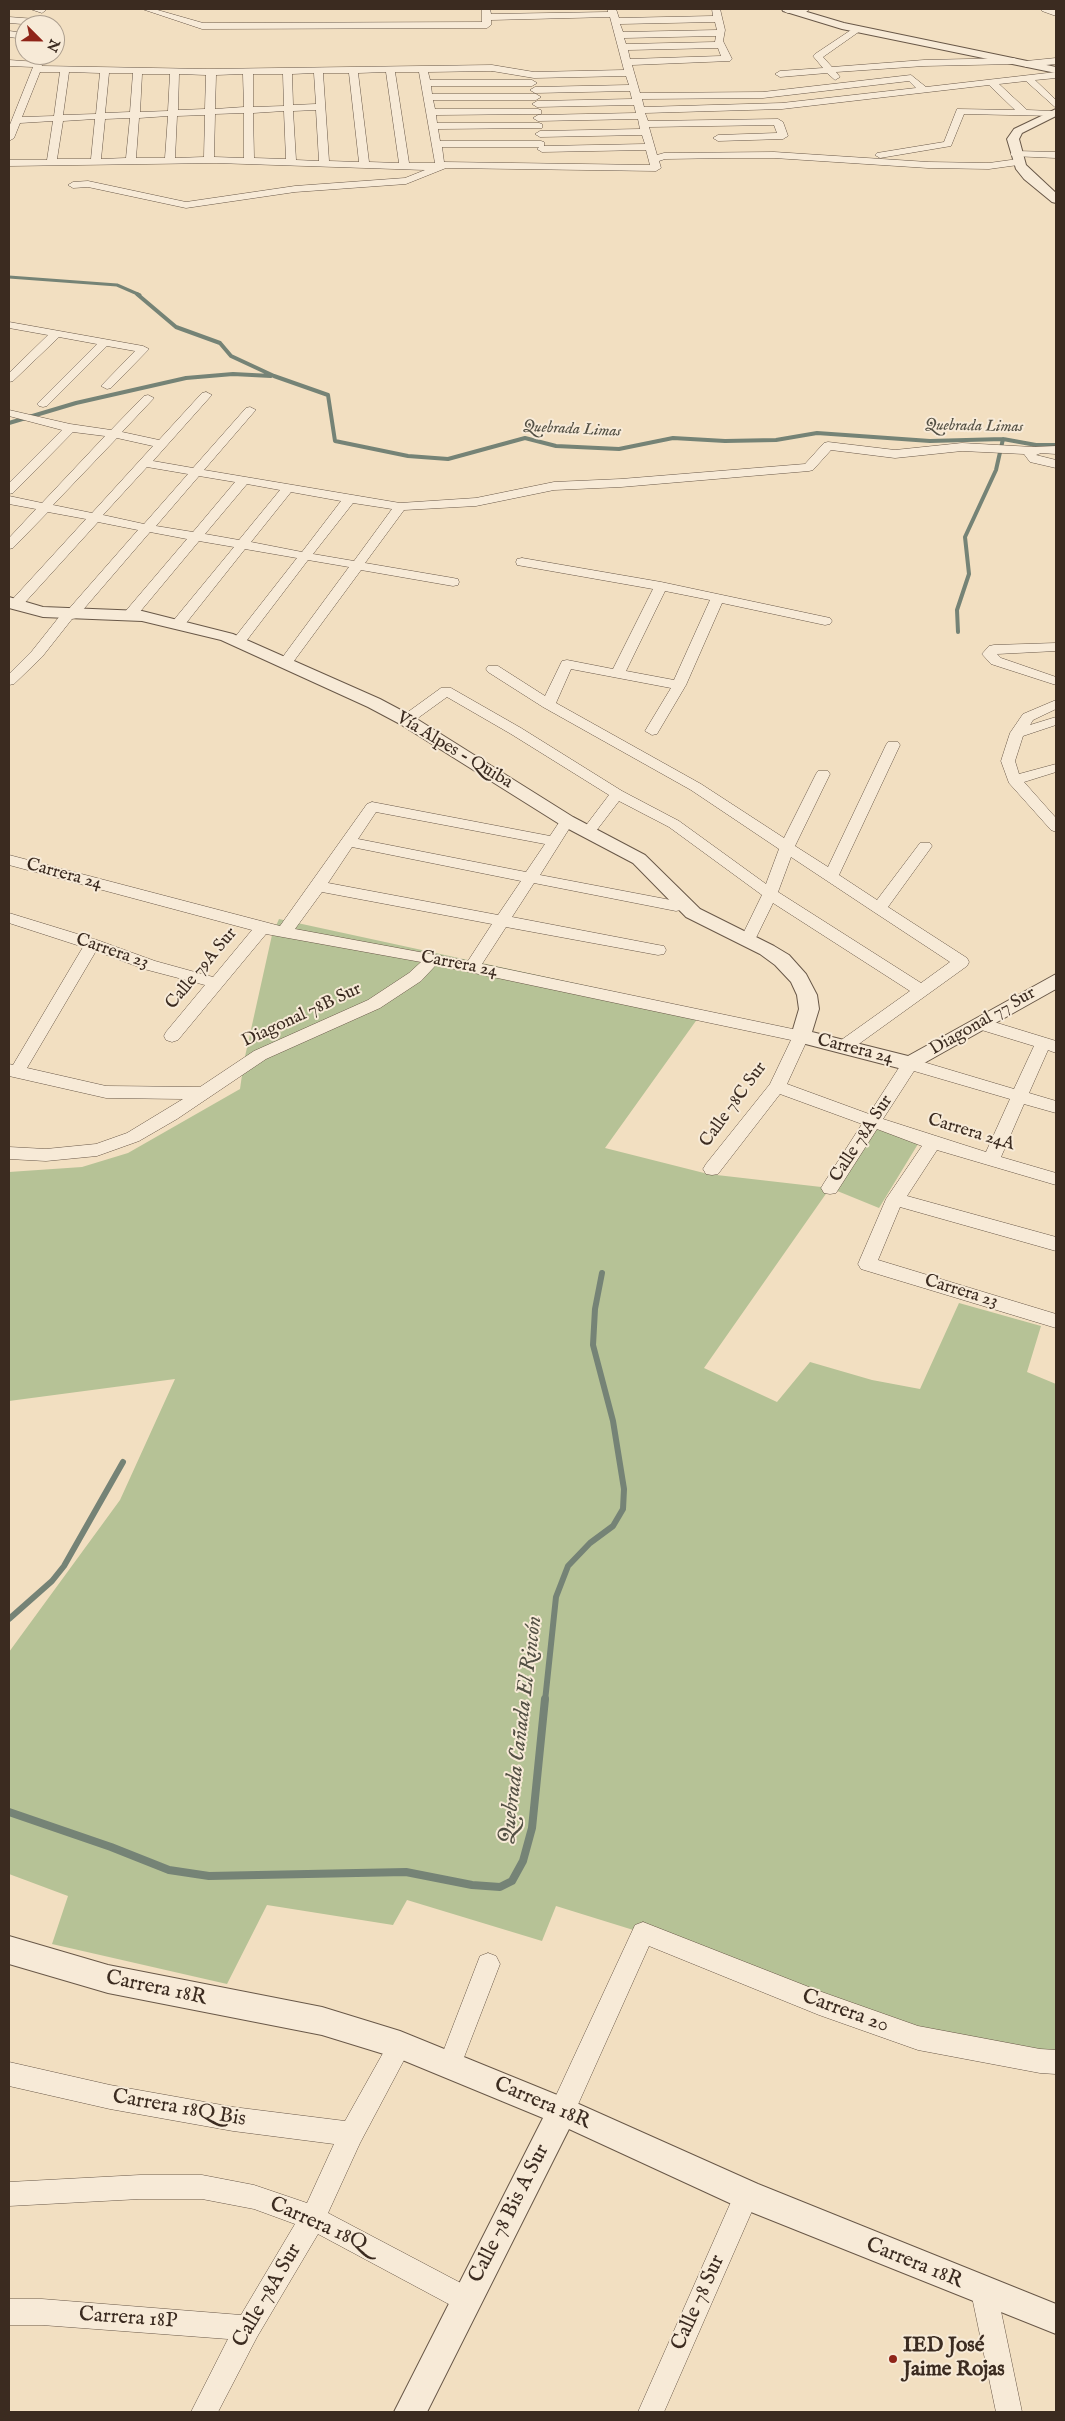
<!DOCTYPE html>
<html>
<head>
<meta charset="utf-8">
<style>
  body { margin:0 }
  #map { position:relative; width:1065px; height:2421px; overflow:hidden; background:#f2dfc1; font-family:"IM FELL English",serif }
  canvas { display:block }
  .frame { position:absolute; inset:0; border:10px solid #3b2b20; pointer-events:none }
  .north { position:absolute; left:15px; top:15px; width:50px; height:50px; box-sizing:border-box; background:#f7ead7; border:1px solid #ac9e8e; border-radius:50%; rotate:113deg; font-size:14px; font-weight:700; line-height:20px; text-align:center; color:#3b2b20 }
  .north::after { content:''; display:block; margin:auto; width:18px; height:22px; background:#8f2418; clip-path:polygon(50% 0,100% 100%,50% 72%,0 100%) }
</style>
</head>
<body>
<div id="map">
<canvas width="1065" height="2421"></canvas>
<div class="frame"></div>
<div class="north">N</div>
</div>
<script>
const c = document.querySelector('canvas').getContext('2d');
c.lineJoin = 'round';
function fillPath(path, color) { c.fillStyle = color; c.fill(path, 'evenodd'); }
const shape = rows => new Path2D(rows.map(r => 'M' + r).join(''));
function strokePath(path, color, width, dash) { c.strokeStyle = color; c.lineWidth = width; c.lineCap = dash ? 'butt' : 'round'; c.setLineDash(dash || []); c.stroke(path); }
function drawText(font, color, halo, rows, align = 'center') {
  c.font = font + ' "IM FELL English",serif'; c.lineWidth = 4; c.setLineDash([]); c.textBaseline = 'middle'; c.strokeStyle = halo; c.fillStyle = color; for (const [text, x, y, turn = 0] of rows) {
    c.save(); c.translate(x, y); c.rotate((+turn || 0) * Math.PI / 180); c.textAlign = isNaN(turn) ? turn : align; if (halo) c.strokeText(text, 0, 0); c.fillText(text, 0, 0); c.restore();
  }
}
fillPath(shape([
  [279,919,703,1011,605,1148,708,1174,830,1188,872,1126,918,1144,879,1208,830,1188,704,1368,777,1402,810,1362,872,1380,920,1389,959,1303,1041,1326,1027,1372,1056,1384,1056,2062,1040,2061,918,2038,643,1933,556,1906,542,1941,407,1900,393,1925,267,1905,227,1984,52,1944,68,1896,9,1874,9,1652,120,1500,175,1379,9,1401,9,1172,82,1167,128,1153,240,1089,244,1061,272,935]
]), '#b6c296');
strokePath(shape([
  [9,277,117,285,140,295]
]), '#758376', 3);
strokePath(shape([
  [137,294,176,327,220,343,231,356,274,376,328,395,335,441,408,456,448,459,525,438,556,446,619,449,673,438,725,441,776,440,817,433,930,441,1003,439,1036,445,1056,445],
  [9,423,76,403,186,378,233,374,271,376],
  [958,632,957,610,969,574,965,537,996,470,1003,439]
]), '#758376', 4);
strokePath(shape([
  [9,1619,52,1581,64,1566,123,1462],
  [545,1701,556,1597,568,1566,590,1543,613,1526,623,1509,624,1489,613,1421,593,1345,595,1309,602,1273]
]), '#758376', 6);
strokePath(shape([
  [9,1812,111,1847,169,1870,209,1876,406,1872,472,1885,500,1887,512,1881,523,1861,532,1828,545,1699]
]), '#758376', 8);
const minor = shape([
  [30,9,45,9,46,10,42,13,30,9],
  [142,9,154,9,203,23,482,22,482,9,490,9,491,14,608,12,608,9,616,9,619,18,713,16,712,9,720,9,725,30,723,41,732,59,730,61,632,65,640,93,763,92,911,75,926,87,1056,72,1056,78,1035,80,1056,100,1056,108,1026,81,999,84,1027,110,1053,111,1056,112,1056,116,964,114,951,146,880,158,875,155,877,153,944,142,957,109,1015,110,989,85,782,109,645,113,648,121,778,119,783,122,788,136,783,139,718,141,713,138,718,135,777,133,774,125,649,127,657,155,664,153,774,152,928,162,989,163,1018,159,1023,162,1018,165,989,169,928,168,774,158,731,158,665,159,659,161,661,168,656,171,446,168,406,184,295,192,186,208,88,187,73,188,68,185,73,182,88,181,186,202,295,186,405,178,425,170,216,163,9,166,9,160,47,160,53,121,20,123,14,138,9,141,9,127,33,67,9,66,9,60,38,62,41,63,42,66,207,69,492,65,534,72,624,70,610,17,491,20,491,25,487,28,202,29,142,9],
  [715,22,717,30,623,32,620,24,715,22],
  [716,36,715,42,626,44,624,38,716,36],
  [718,48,721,56,630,59,628,50,718,48],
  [492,71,534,78,626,76,629,85,535,87,530,90,535,93,630,91,632,99,537,101,532,104,537,107,634,105,636,113,538,115,533,118,538,121,638,119,640,129,540,131,535,134,540,137,642,135,645,144,544,146,544,142,541,141,440,141,438,129,542,128,542,124,539,123,437,123,436,115,541,114,541,110,538,109,435,109,433,100,536,100,541,97,536,94,432,94,431,86,532,86,537,83,532,80,430,80,428,72,492,71],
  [40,72,60,72,54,116,22,117,40,72],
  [69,72,100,73,96,114,63,115,69,72],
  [386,72,399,163,369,162,358,73,386,72],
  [395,72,419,72,435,163,409,163,395,72],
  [109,73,133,73,130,112,105,113,109,73],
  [314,73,316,104,293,105,292,74,314,73],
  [323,73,349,73,359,162,329,161,323,73],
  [142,74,170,74,168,111,140,112,142,74],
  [179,74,206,75,205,109,178,110,179,74],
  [243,74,244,107,215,109,216,75,243,74],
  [253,74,283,74,284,106,253,107,253,74],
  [909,81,916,88,782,103,644,107,642,99,763,98,909,81],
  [316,110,319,161,296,160,293,111,316,110],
  [284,111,286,159,254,158,253,113,284,111],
  [244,113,244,158,214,157,215,114,244,113],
  [205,115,204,157,175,158,177,116,205,115],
  [168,116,165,158,136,158,139,118,168,116],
  [130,118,126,158,101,159,105,119,130,118],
  [95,119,91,159,57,159,63,121,95,119],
  [442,147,539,147,537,149,542,152,646,150,650,165,444,162,442,147],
  [785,9,810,9,806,12,788,13,785,12,785,9],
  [1041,9,1056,10,1056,16,1042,11,1041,9],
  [9,17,36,19,40,22,36,25,9,23,9,17],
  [857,26,860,27,860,31,823,57,832,67,924,60,1014,58,1019,61,1014,64,924,66,836,72,840,77,835,80,827,73,780,77,775,74,780,71,823,68,813,56,815,54,857,26],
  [9,31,25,33,25,39,9,37,9,31],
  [1056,58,1056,64,1026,67,1021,64,1026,61,1056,58],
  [1015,151,1056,152,1056,158,1012,156,1010,154,1015,151],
  [9,322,143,346,149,349,111,388,107,389,101,386,103,384,135,351,107,346,47,406,43,407,39,406,37,404,97,344,59,337,13,381,9,382,9,373,48,335,9,328,9,322],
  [206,392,212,395,210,397,153,461,193,468,246,408,250,407,256,410,254,412,204,470,400,503,476,498,554,482,621,479,805,464,824,443,828,442,895,450,962,443,1033,447,1056,446,1056,454,1041,453,1036,455,1056,460,1056,468,1030,462,1024,454,962,451,895,458,831,450,813,470,809,471,621,487,554,490,476,506,404,510,365,563,453,578,458,579,459,582,458,585,453,586,361,570,291,665,286,666,279,662,349,567,308,560,244,644,239,645,232,641,297,558,245,549,183,627,173,627,171,624,173,621,234,547,199,541,134,619,124,619,122,616,124,613,187,539,150,532,76,618,72,619,42,657,14,684,9,685,9,674,32,651,63,612,67,611,138,530,98,522,20,608,10,608,10,602,86,519,48,512,13,548,9,549,9,538,36,509,9,504,9,496,42,503,105,436,73,432,13,493,9,494,9,483,62,430,9,416,9,410,70,424,111,430,144,396,148,395,154,398,122,432,159,440,202,393,206,392],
  [117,438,153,446,92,513,53,505,117,438],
  [147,467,188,474,144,524,103,515,147,467],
  [199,476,235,482,193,532,156,526,199,476],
  [247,484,280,490,239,540,205,534,247,484],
  [291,492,341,501,302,552,251,542,291,492],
  [353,503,392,509,354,561,313,554,353,503],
  [522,558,661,582,830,618,832,621,830,624,825,625,722,603,686,685,657,734,652,735,645,731,671,688,571,669,556,703,701,784,784,838,816,774,818,771,828,771,830,774,795,846,828,867,886,745,888,742,898,742,900,745,839,875,877,900,920,843,930,843,932,846,930,849,888,907,967,958,969,962,967,966,849,1051,837,1051,835,1047,837,1043,910,991,773,903,753,944,743,944,740,940,762,895,669,827,619,801,593,835,583,835,581,832,609,795,511,734,447,697,411,723,401,723,399,720,401,717,441,688,451,688,521,728,622,791,679,821,766,884,779,849,691,790,543,707,488,672,486,669,488,666,498,666,545,696,562,661,567,660,613,669,653,589,517,565,516,562,517,559,522,558],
  [665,591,710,600,674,680,626,671,665,591],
  [791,857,874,912,950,962,921,983,778,892,791,857],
  [1056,643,1056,651,997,654,1001,658,1056,677,1056,685,991,664,982,654,989,646,994,645,1056,643],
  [1056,700,1056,709,1033,720,1030,725,1056,717,1056,725,1023,736,1015,761,1019,774,1056,764,1056,772,1024,782,1056,818,1056,832,1051,830,1009,783,1001,761,1010,733,1023,714,1056,700],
  [372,802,550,836,562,818,572,818,574,821,540,875,676,901,684,899,689,900,692,904,689,908,676,911,534,883,512,917,658,945,664,946,666,950,664,954,658,955,506,927,482,964,807,1032,809,1036,787,1084,869,1114,904,1060,910,1058,1014,1089,1034,1046,975,1028,973,1024,975,1020,981,1018,1056,1041,1056,1053,1048,1050,1029,1093,1056,1101,1056,1113,1024,1104,1001,1157,1056,1173,1056,1185,937,1150,907,1196,1056,1237,1056,1251,900,1207,878,1260,1056,1314,1056,1328,861,1269,858,1264,886,1199,922,1146,877,1129,836,1193,830,1194,824,1193,821,1188,824,1183,862,1124,780,1094,718,1174,712,1175,706,1174,703,1169,706,1164,770,1084,791,1040,436,965,421,981,380,1008,266,1059,177,1119,139,1141,97,1156,46,1161,9,1159,9,1147,46,1149,96,1144,127,1133,183,1099,106,1098,9,1076,9,1064,13,1065,83,947,9,923,9,913,97,940,155,961,213,977,252,930,9,865,9,855,280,926,367,804,372,802],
  [376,812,545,844,526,872,358,839,376,812],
  [352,847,521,881,498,915,328,883,352,847],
  [322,892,492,924,468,961,295,929,322,892],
  [266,934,421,962,409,973,368,1000,254,1051,200,1087,106,1086,27,1068,96,951,144,969,205,985,166,1032,164,1036,166,1040,172,1042,178,1040,266,934],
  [914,1071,1010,1099,986,1152,883,1119,914,1071],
  [643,1922,819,1991,918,2026,1040,2049,1056,2050,1056,2074,1040,2073,918,2050,819,2015,649,1946,571,2120,562,2123,553,2120,550,2111,553,2102,635,1925,643,1922],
  [488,1953,496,1956,500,1964,458,2073,450,2077,442,2073,438,2065,480,1956,488,1953],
  [400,2033,408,2037,412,2045,360,2143,328,2213,476,2291,480,2300,476,2309,467,2313,458,2309,318,2234,257,2337,218,2412,191,2412,228,2339,42,2325,9,2325,9,2299,42,2299,241,2315,295,2224,254,2209,202,2199,140,2199,9,2206,9,2182,140,2175,202,2175,254,2185,307,2203,334,2144,233,2131,110,2109,9,2086,9,2062,110,2085,233,2107,345,2121,392,2037,400,2033],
  [747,2183,756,2186,759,2195,664,2412,638,2412,738,2186,747,2183],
  [984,2279,993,2283,997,2292,1022,2412,996,2412,971,2292,975,2283,984,2279]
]);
const tertiary = shape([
  [782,9,797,9,844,23,1056,67,1056,73,842,29,783,11,782,9],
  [1056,109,1056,116,1022,133,1019,139,1026,165,1056,193,1056,203,1052,202,1024,179,1016,169,1007,139,1014,129,1056,109],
  [9,597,43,607,142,611,233,634,380,699,412,716,573,817,645,855,700,909,774,946,789,955,806,974,817,995,819,1009,812,1032,908,1056,1056,974,1056,989,910,1071,794,1041,791,1036,799,1009,797,995,791,982,775,965,760,954,686,917,633,863,561,825,400,724,368,707,221,640,142,621,43,617,9,608,9,597],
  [9,1936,108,1965,322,2007,400,2031,572,2101,758,2184,1056,2304,1056,2334,736,2206,569,2129,427,2412,394,2412,543,2118,400,2059,322,2035,108,1993,9,1964,9,1936]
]);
strokePath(minor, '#695848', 1);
strokePath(tertiary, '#695848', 2);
fillPath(minor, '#f7ead7');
fillPath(tertiary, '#f7ead7');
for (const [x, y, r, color] of [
  [893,2359,5,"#8f2418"]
]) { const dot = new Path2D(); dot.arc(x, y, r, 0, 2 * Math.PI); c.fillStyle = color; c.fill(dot); strokePath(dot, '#f7ead7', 2); }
drawText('italic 16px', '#535044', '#f7ead7', [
  ["Quebrada Limas",974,427,1],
  ["Quebrada Limas",572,430,3]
]);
drawText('18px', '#3b2b20', '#f7ead7', [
  ["Vía Alpes - Quiba",454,751,31],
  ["Carrera 24",64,875,15],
  ["Carrera 23",112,952,19],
  ["Carrera 24",459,965,11],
  ["Calle 79A Sur",202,969,-50],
  ["Diagonal 78B Sur",302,1016,-25],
  ["Diagonal 77 Sur",983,1022,-30],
  ["Carrera 24",855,1050,14],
  ["Calle 78C Sur",734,1105,-54],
  ["Carrera 24A",971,1133,17],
  ["Calle 78A Sur",862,1139,-57],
  ["Carrera 23",961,1292,17]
]);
drawText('21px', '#3b2b20', '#f7ead7', [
  ["Carrera 18R",156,1989,12],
  ["Carrera 20",845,2012,20],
  ["Carrera 18R",542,2104,23],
  ["Carrera 18Q Bis",179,2109,10],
  ["Calle 78 Bis A Sur",510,2214,-63],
  ["Carrera 18Q",318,2225,24],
  ["Carrera 18R",914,2264,22],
  ["Calle 78A Sur",268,2296,-60],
  ["Calle 78 Sur",699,2303,-66],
  ["Carrera 18P",128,2319,4]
]);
drawText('bold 21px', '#3b2b20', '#f7ead7', [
  ["IED José",903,2347],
  ["Jaime Rojas",903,2371]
], 'left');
drawText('italic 22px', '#535044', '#f7ead7', [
  ["Quebrada Cañada El Rincón",522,1730,-83]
]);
</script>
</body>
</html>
